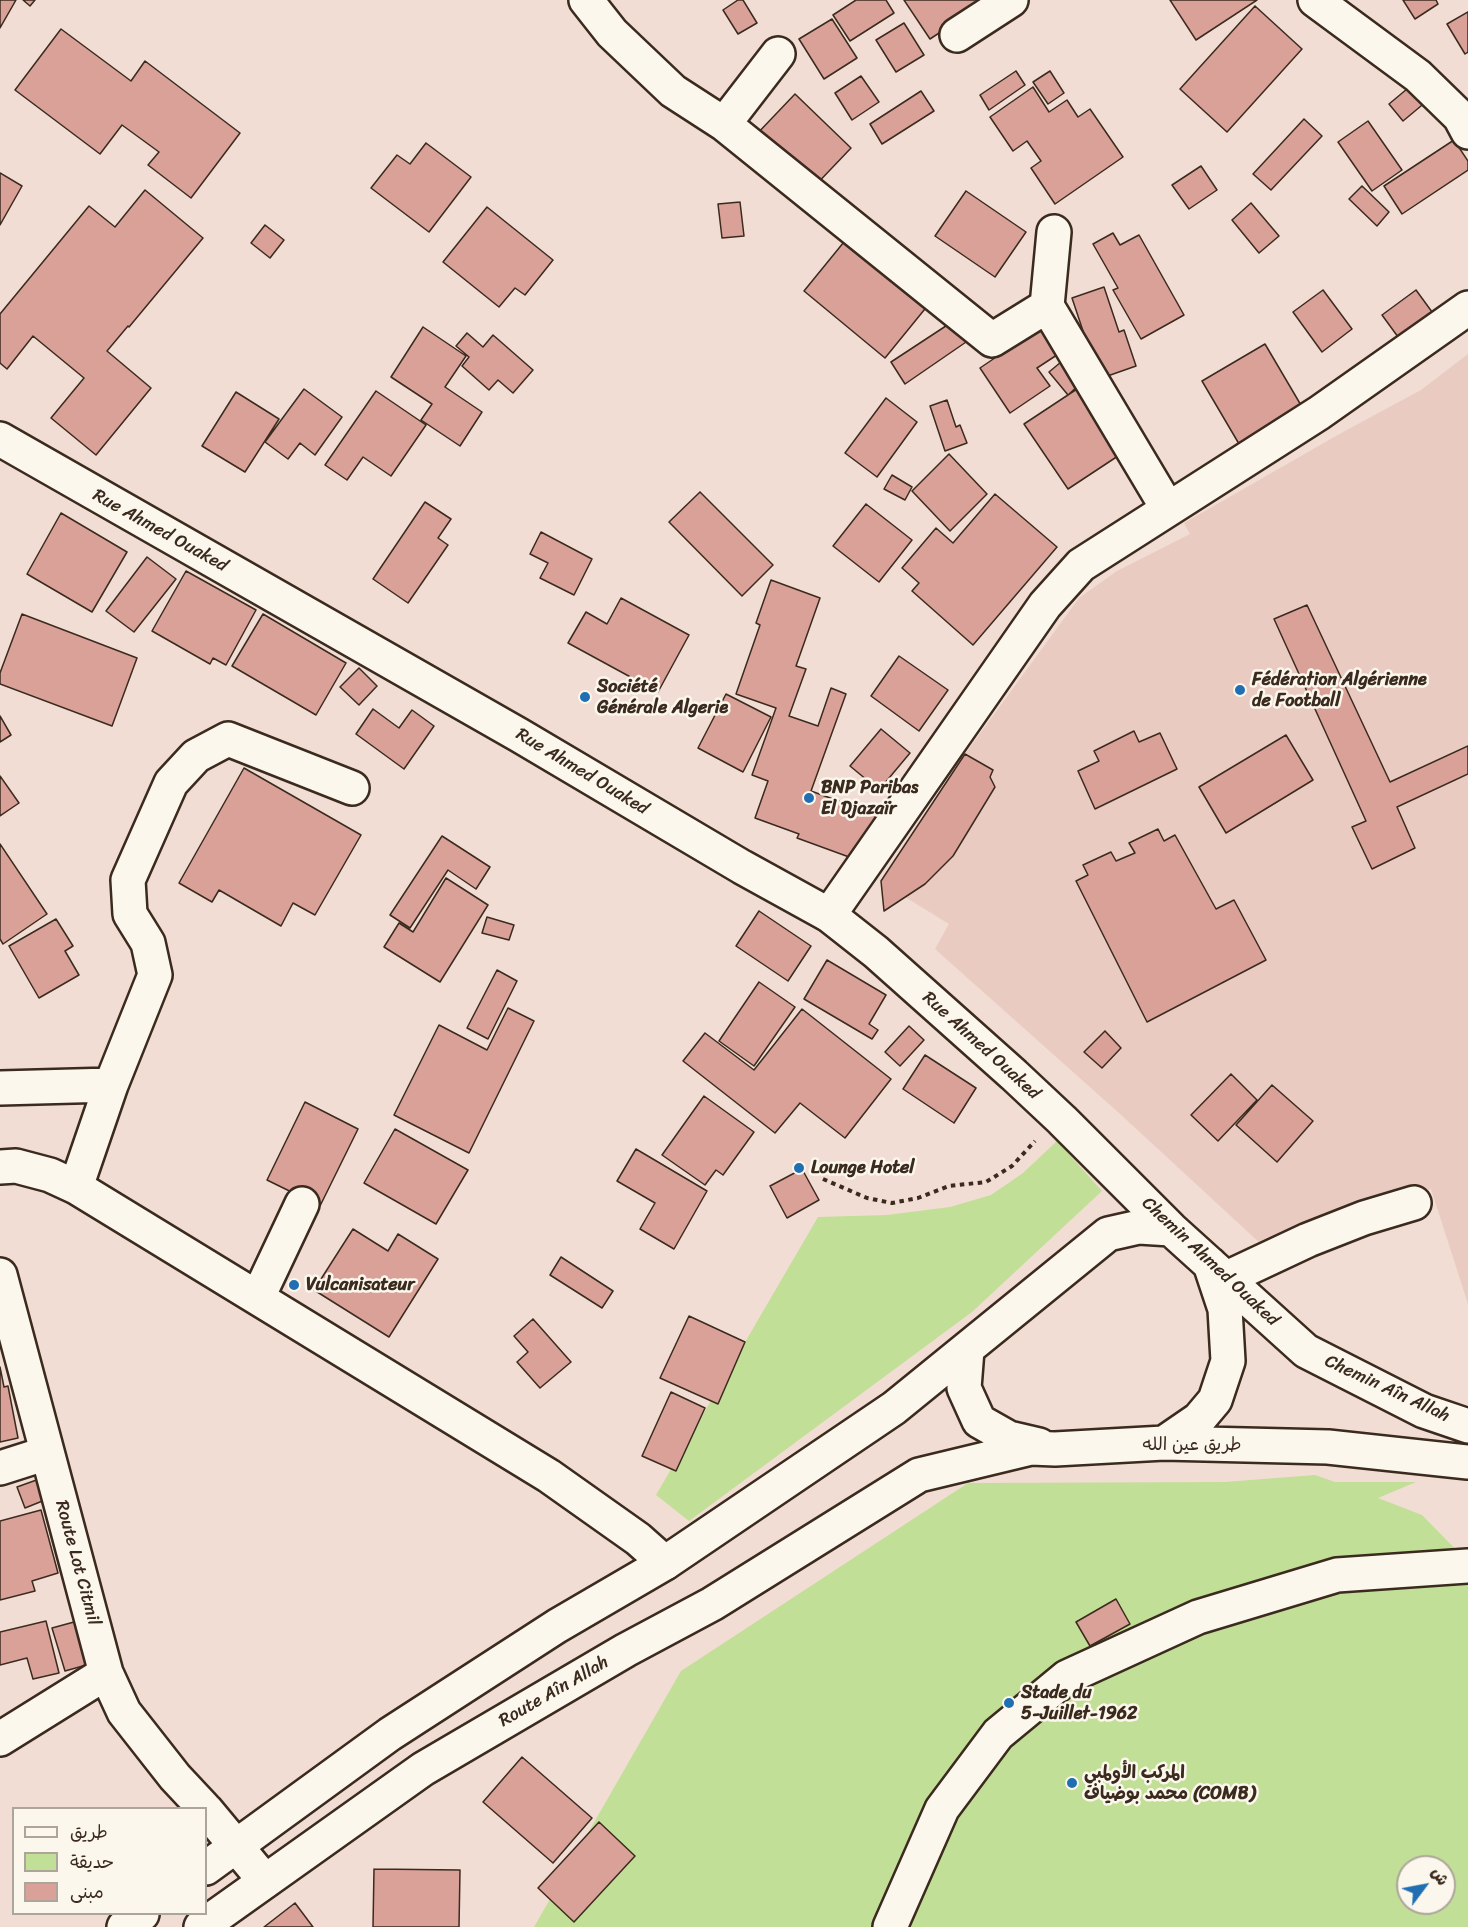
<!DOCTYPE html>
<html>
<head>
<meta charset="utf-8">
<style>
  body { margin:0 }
  #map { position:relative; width:1468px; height:1927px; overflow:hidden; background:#f1ddd3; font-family:Sriracha,"Playpen Sans Arabic",sans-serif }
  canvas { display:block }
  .legend { position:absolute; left:12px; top:1807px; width:195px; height:108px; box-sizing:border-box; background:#fbf7ec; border:2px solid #aea59a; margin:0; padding:8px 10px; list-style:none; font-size:18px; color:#3b2a1e }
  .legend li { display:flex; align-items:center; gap:12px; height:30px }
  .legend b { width:30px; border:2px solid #aea59a }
  .north { position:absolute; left:1396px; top:1855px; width:60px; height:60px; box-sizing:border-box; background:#fbf7ec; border:2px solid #aea59a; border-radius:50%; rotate:58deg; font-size:16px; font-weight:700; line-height:24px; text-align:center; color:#3b2a1e }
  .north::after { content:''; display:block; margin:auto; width:21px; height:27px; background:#1f6fb2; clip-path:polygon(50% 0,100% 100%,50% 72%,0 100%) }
</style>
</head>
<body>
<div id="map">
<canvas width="1468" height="1927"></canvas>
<ul class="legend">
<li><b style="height:8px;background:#fbf7ec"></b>طريق</li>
<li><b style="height:16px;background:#c2df97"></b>حديقة</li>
<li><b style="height:16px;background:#daa199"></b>مبنى</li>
</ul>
<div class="north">ش</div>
</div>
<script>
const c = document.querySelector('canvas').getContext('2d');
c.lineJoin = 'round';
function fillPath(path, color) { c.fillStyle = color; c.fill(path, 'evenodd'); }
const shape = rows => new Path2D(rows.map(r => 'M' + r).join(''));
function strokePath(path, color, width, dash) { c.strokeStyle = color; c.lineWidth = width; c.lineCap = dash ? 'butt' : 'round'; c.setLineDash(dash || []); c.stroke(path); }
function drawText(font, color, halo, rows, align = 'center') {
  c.font = font + ' Sriracha,"Playpen Sans Arabic",sans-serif'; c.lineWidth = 5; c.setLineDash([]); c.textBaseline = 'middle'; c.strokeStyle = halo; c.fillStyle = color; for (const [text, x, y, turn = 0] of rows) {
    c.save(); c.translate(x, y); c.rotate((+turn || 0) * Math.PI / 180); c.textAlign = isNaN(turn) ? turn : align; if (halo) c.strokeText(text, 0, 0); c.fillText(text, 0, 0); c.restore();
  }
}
fillPath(shape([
  [1468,354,1468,1304,1431,1189,1262,1245,1119,1113,935,949,949,924,905,897,884,911,881,881,965,754,1079,598,1117,571,1190,534,1184,523,1343,432,1421,390]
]), '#eacbc2');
fillPath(shape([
  [1057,1141,1102,1191,972,1312,689,1521,656,1495,818,1217,887,1215,950,1207,991,1195,1023,1173],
  [1315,1475,1335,1482,1416,1482,1378,1498,1422,1515,1468,1562,1468,1927,534,1927,681,1671,968,1483,1225,1482],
  [1408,1867,1444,1867,1444,1903,1408,1903]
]), '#c2df97');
const building = shape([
  [0,0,16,0,0,28,0,0],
  [23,0,35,0,30,6,23,0],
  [738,0,743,0,757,23,738,34,723,10,738,0],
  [856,0,886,0,894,13,850,41,833,15,856,0],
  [904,0,989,0,930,39,904,0],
  [1170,0,1257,0,1196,40,1170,0],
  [1403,0,1436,0,1438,4,1415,19,1403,0],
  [1255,6,1302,49,1227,132,1180,89,1255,6],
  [1468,12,1468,52,1465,54,1447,24,1468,12],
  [832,19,857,58,824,79,799,39,832,19],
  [904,23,924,55,896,72,876,40,904,23],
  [61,29,131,81,145,61,240,133,191,198,148,165,159,152,122,125,100,154,15,90,61,29],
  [1016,71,1025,85,989,110,980,95,1016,71],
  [1050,71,1064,93,1048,104,1033,82,1050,71],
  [861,76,879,102,852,120,835,93,861,76],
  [1419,79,1433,96,1403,121,1389,104,1419,79],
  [1033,87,1049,112,1067,100,1078,117,1090,109,1123,157,1055,204,1031,168,1041,161,1027,141,1013,151,990,117,1033,87],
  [921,91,934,111,882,144,870,124,921,91],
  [795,94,851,148,810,191,754,137,795,94],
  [1304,119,1322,136,1271,190,1253,174,1304,119],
  [1368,121,1402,170,1372,191,1338,142,1368,121],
  [1454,140,1468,161,1468,170,1402,214,1384,186,1454,140],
  [426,143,471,177,429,232,371,188,397,155,410,164,426,143],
  [1201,166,1217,190,1189,209,1172,185,1201,166],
  [0,173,22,186,0,225,0,173],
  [1362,186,1389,212,1377,226,1349,199,1362,186],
  [145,190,203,238,129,327,128,326,107,351,151,388,96,455,51,418,84,378,33,336,7,369,0,363,0,314,89,206,115,227,145,190],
  [966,191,1026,232,995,277,935,236,966,191],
  [740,202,744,236,722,238,718,204,740,202],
  [1251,203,1279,236,1259,253,1232,220,1251,203],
  [487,207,553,260,525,295,515,288,499,307,443,262,487,207],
  [265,225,284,240,270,258,251,243,265,225],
  [1113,233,1120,245,1139,235,1184,315,1141,339,1113,290,1118,288,1093,244,1113,233],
  [848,237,929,304,885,358,804,291,848,237],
  [1104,287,1119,332,1124,330,1136,366,1099,379,1072,298,1104,287],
  [1323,290,1352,329,1322,352,1293,312,1323,290],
  [1416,290,1435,316,1401,341,1382,315,1416,290],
  [955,320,969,340,905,384,891,362,955,320],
  [1045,324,1063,351,1037,368,1050,386,1010,413,980,368,1045,324],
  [423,327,466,356,445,387,482,412,460,446,421,420,432,404,391,377,423,327],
  [467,333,483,347,493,335,533,370,513,393,498,380,489,390,462,366,469,357,456,346,467,333],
  [1265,344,1305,412,1242,449,1202,381,1265,344],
  [1061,362,1080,384,1068,395,1049,372,1061,362],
  [304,389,342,417,315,455,300,443,288,459,265,442,304,389],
  [1077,389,1121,454,1068,489,1024,424,1077,389],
  [376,391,426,425,391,476,363,457,347,480,325,465,376,391],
  [236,392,279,419,245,472,202,446,236,392],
  [886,398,917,422,877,477,845,453,886,398],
  [947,400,956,427,960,425,967,443,945,451,930,406,947,400],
  [949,454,987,494,950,531,912,491,949,454],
  [892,475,912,487,905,500,884,489,892,475],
  [700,492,773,565,742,596,669,522,700,492],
  [995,494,1057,547,973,645,912,591,919,583,902,568,936,528,953,543,995,494],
  [425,502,451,519,438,538,448,545,408,603,373,579,425,502],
  [866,504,912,540,879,582,833,546,866,504],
  [61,513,127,552,92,612,27,574,61,513],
  [541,532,592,559,574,595,540,578,548,563,530,554,541,532],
  [147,557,176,579,134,632,106,611,147,557],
  [186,571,256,610,226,665,213,658,210,664,152,631,186,571],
  [771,580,820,598,796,666,806,669,789,716,818,726,831,688,846,694,811,791,877,815,860,861,797,838,799,834,755,818,768,781,752,775,776,708,736,694,760,625,756,623,771,580],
  [621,598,689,635,658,692,568,643,586,612,607,624,621,598],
  [1307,605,1390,782,1468,746,1468,774,1397,807,1415,848,1372,869,1352,827,1366,821,1274,619,1307,605],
  [22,614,137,658,112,726,0,684,0,673,22,614],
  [263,614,346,663,316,715,232,666,263,614],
  [899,656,948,690,919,731,871,696,899,656],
  [359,668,377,686,359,705,340,687,359,668],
  [726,694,771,717,743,772,698,748,726,694],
  [373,709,399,728,412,710,434,726,404,769,356,734,373,709],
  [0,716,11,735,0,742,0,716],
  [881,729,910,753,879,790,850,766,881,729],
  [1134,731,1139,742,1160,733,1177,769,1095,809,1078,771,1099,761,1094,751,1134,731],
  [1286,735,1313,780,1226,833,1199,787,1286,735],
  [965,754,993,770,990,777,995,787,953,856,925,884,884,911,881,881,965,754],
  [244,768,361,835,315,915,293,903,281,926,219,890,212,902,179,883,244,768],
  [0,776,19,803,0,816,0,776],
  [1158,829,1164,841,1175,835,1216,909,1234,900,1266,960,1147,1022,1076,881,1088,875,1083,865,1111,852,1116,861,1135,853,1129,843,1158,829],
  [442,836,490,867,476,889,448,870,410,928,390,915,442,836],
  [0,844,47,914,3,944,0,939,0,844],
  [446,878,488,905,440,982,384,947,399,923,413,932,446,878],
  [759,911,811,946,788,981,736,946,759,911],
  [487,917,514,925,509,940,482,933,487,917],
  [56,919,73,946,65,951,79,975,39,998,9,946,56,919],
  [827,960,886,995,869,1024,878,1030,872,1039,804,999,827,960],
  [497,970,517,981,488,1039,467,1028,497,970],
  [759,982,795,1007,754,1066,719,1041,759,982],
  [508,1008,534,1021,469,1153,394,1115,439,1025,487,1050,508,1008],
  [802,1009,891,1079,845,1138,800,1103,775,1133,683,1061,705,1033,754,1070,802,1009],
  [909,1026,924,1040,900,1066,885,1052,909,1026],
  [1105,1031,1121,1048,1102,1068,1084,1052,1105,1031],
  [925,1055,976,1088,954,1123,903,1089,925,1055],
  [1231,1074,1257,1100,1218,1141,1191,1115,1231,1074],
  [1272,1085,1313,1121,1277,1162,1236,1125,1272,1085],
  [704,1096,754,1132,723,1175,716,1170,705,1185,662,1155,704,1096],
  [305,1102,358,1129,320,1206,267,1180,305,1102],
  [395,1129,468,1170,436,1224,364,1183,395,1129],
  [636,1149,707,1191,674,1249,640,1229,655,1203,617,1181,636,1149],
  [802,1169,819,1200,787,1218,770,1186,802,1169],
  [353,1229,388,1251,398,1234,438,1259,389,1337,314,1290,353,1229],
  [561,1257,613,1291,602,1308,550,1275,561,1257],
  [689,1316,745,1342,718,1404,660,1378,689,1316],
  [533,1319,571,1362,540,1388,517,1362,528,1352,514,1336,533,1319],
  [0,1367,4,1387,8,1386,18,1438,0,1442,0,1367],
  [671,1392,705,1408,676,1471,642,1456,671,1392],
  [42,1478,50,1498,25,1508,17,1487,42,1478],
  [41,1510,58,1573,32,1581,35,1591,0,1600,0,1521,41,1510],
  [1116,1599,1130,1624,1090,1646,1076,1622,1116,1599],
  [85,1619,97,1662,65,1671,52,1628,85,1619],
  [46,1621,59,1673,33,1679,27,1658,0,1665,0,1632,46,1621],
  [522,1757,592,1818,553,1863,483,1802,522,1757],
  [599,1822,635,1856,574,1922,538,1888,599,1822],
  [374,1869,460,1870,459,1927,373,1927,374,1869],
  [295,1903,313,1927,264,1927,295,1903]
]);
fillPath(building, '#daa199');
strokePath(building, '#3b2a1e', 1.5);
const minor = shape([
  [586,0,612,33,673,91,724,124],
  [1315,0,1418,76,1460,117,1468,132],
  [957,35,1011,0],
  [778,54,724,124,992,340,1047,306],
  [1054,232,1047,306,1168,509],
  [829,915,1045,605,1081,565,1319,413,1468,308],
  [0,1088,111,1085,155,975,148,943,130,914,128,880,171,783,196,756,228,739,352,788],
  [0,1167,16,1166,50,1175,76,1187,549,1476,638,1539,665,1563],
  [76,1187,111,1085],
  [0,1275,106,1673,124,1712,175,1777,204,1808],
  [1227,1278,1308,1240,1364,1218,1414,1203],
  [258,1297,302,1204],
  [0,1468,47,1453],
  [0,1739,106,1673],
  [206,1810,265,1881],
  [890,1927,942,1809,998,1734,1067,1677,1198,1617,1337,1575,1468,1566]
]);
const major = shape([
  [0,439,519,735,742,867,829,915,876,952,1014,1075,1062,1120,1171,1229,1306,1351,1424,1411,1468,1426],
  [967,1350,964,1388,979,1421,1009,1438,1039,1445],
  [1164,1443,1199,1419,1215,1400,1228,1361,1225,1309,1210,1264],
  [206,1868,390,1734,557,1626,665,1563,894,1408,1108,1234,1139,1227,1171,1229],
  [124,1927,142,1914],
  [201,1927,423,1769,626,1650,712,1604,919,1475,1031,1448,1055,1449,1164,1443,1328,1447,1468,1462]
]);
strokePath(minor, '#3b2a1e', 38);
strokePath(major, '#3b2a1e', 38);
strokePath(shape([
  [823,1179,867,1198,892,1203,918,1198,949,1186,986,1182,1012,1166,1035,1141]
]), '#3b2a1e', 4, [4.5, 4.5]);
strokePath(minor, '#fbf7ec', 33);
strokePath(major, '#fbf7ec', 33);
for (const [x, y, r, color] of [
  [1240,690,6,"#1f6fb2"],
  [585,697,6,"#1f6fb2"],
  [809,798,6,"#1f6fb2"],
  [799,1168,6,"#1f6fb2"],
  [294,1285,6,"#1f6fb2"],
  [1009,1703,6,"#1f6fb2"],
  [1072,1783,6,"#1f6fb2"]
]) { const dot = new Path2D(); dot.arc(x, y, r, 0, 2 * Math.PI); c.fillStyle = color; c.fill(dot); strokePath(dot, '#fbf7ec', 2); }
drawText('18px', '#3b2a1e', '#fbf7ec', [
  ["Rue Ahmed Ouaked",160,531,29],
  ["Rue Ahmed Ouaked",582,772,31],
  ["Rue Ahmed Ouaked",981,1046,42],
  ["Chemin Ahmed Ouaked",1210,1262,43],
  ["Chemin Aîn Allah",1387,1389,25],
  ["طريق عين الله",1192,1445],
  ["Route Lot Citmil",77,1563,75],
  ["Route Aîn Allah",554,1692,-30]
]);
drawText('bold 18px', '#3b2a1e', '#fbf7ec', [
  ["Fédération Algérienne",1252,680],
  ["de Football",1252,701],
  ["Société",597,687],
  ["Générale Algerie",597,708],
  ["BNP Paribas",821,788],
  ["El Djazaïr",821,809],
  ["Lounge Hotel",811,1168],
  ["Vulcanisateur",306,1285],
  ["Stade du",1021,1693],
  ["5-Juillet-1962",1021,1714],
  ["المركب الأولمبي",1084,1773],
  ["محمد بوضياف (COMB)",1084,1794]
], 'left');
</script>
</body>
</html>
